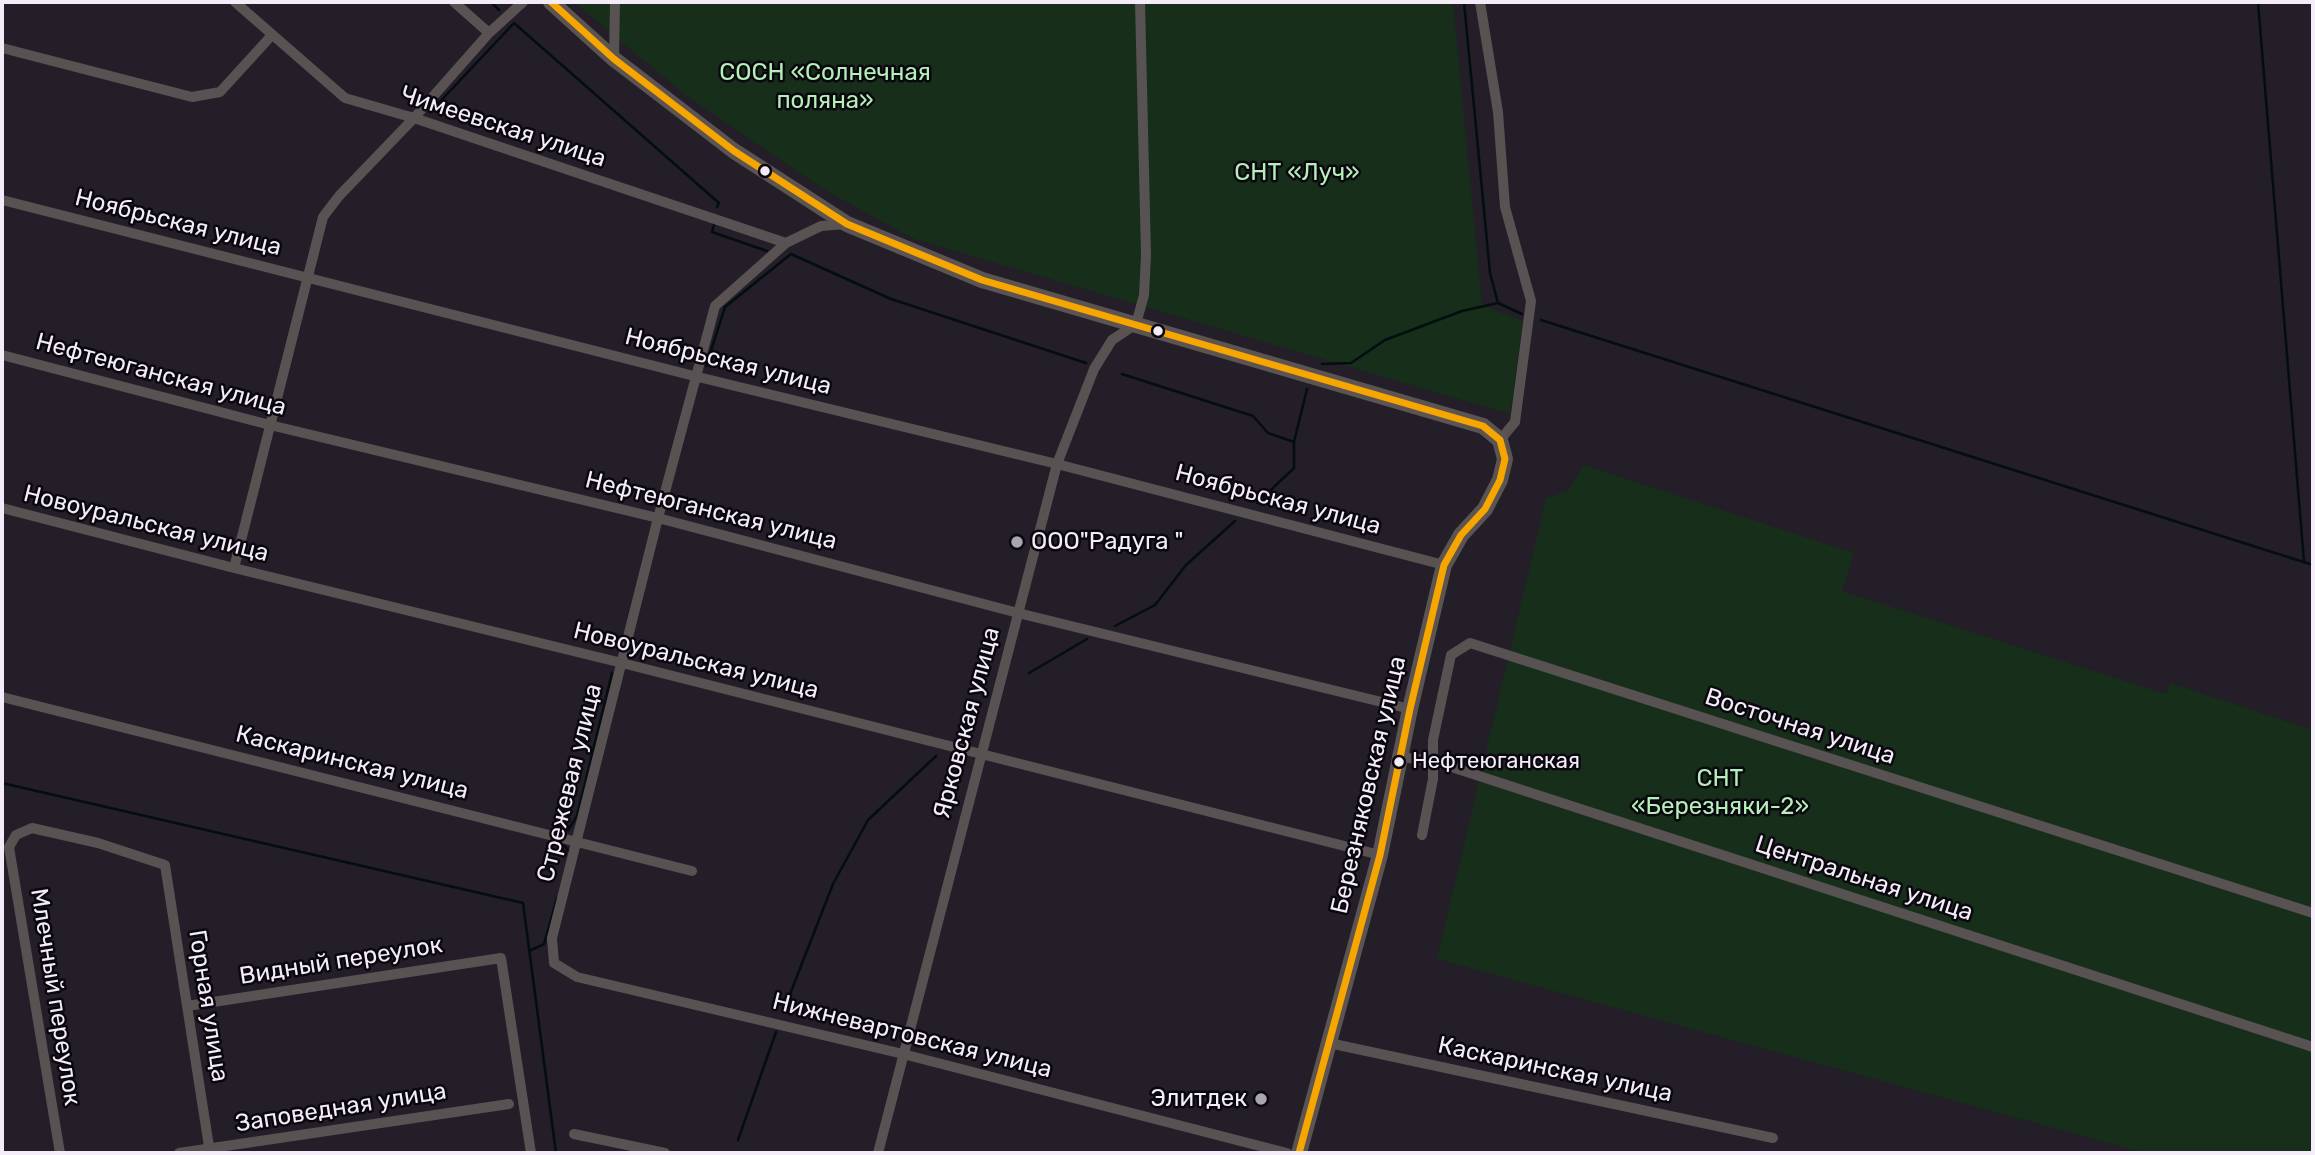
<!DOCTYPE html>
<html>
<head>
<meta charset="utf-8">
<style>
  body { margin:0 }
  #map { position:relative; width:2315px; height:1155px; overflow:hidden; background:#231e27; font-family:Rubik,sans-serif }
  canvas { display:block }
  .frame { position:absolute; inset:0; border:4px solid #f4edf9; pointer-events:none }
</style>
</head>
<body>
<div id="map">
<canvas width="2315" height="1155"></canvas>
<div class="frame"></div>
</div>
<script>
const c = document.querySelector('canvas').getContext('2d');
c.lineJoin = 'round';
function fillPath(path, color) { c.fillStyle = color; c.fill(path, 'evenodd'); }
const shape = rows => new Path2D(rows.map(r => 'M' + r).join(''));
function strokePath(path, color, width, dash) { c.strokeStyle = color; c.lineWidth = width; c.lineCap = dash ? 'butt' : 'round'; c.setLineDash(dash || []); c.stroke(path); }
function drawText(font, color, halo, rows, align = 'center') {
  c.font = font + ' Rubik,sans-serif'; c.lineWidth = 5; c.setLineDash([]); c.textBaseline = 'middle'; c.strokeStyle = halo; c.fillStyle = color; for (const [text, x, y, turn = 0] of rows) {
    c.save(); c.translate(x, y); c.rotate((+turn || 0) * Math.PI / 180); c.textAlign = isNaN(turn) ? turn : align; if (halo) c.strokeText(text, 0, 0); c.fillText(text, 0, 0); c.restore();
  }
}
fillPath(shape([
  [574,2,1453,2,1482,305,1523,321,1510,414,914,239,828,192,684,94],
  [1584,465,1854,553,1842,591,2166,694,2170,683,2313,730,2313,1153,2145,1153,1437,959,1546,498,1568,491]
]), '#162e1a');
strokePath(shape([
  [491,2,499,10],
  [1464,2,1490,273,1498,303,1522,314],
  [2258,2,2304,562],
  [433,109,514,23,719,203,717,207],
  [714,225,712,232,767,251],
  [1541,320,2313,565],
  [1322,364,1351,363,1385,340,1462,311,1498,303],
  [706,366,725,307,791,254,891,299,1086,363],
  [1122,374,1253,416,1268,433,1294,442],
  [1257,503,1294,468,1294,442,1307,389],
  [1115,626,1155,605,1186,565,1235,521],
  [1029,673,1087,639],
  [2,783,523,903,556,1153],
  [568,830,577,816,612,673],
  [564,845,569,852],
  [529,951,544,944,557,898],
  [785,1007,833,884,868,820,936,756],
  [738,1140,776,1032]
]), '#030e11', 2.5);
strokePath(shape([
  [235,2,345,98,414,118,786,243],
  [454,2,489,33],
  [1480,2,1498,112,1505,207,1531,301,1515,422,1500,440],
  [2,48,192,97,220,92,272,35],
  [614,59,615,2],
  [2,200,694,376,1057,464,1444,565],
  [847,224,821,226,786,243,715,306,658,518,552,938,554,963,577,977,903,1054,1287,1153],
  [2,355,270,425,658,518,1018,613,1410,709],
  [2,508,234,568,622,663,1380,855],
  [234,568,323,217,339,196,414,118,489,33,523,2],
  [2,697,692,871],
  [1400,757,1433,761,2313,1047],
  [1422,835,1433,779,1433,740,1451,655,1470,643,2313,913],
  [187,1006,501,958,531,1153],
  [1329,1043,1773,1138],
  [574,1134,665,1153],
  [60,1153,9,847,16,835,32,828,98,843,165,865,210,1153],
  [179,1153,509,1104],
  [878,1153,1057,464,1094,369,1112,340,1136,324,1144,295,1146,255,1140,2]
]), '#585252', 10);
strokePath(shape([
  [551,2,614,59,734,151,847,224,982,280,1483,426,1500,440,1505,459,1500,480,1485,509,1461,535,1444,565,1410,709,1380,855,1299,1153]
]), '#5b5452', 16);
strokePath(shape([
  [551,2,614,59,734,151,847,224,982,280,1483,426,1500,440,1505,459,1500,480,1485,509,1461,535,1444,565,1410,709,1380,855,1299,1153]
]), '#f7a600', 7);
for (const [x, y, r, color] of [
  [765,171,6,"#f4edf9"],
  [1158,331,6,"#f4edf9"],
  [1017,542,7,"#aba5b0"],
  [1399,762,6,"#f4edf9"],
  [1261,1099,7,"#aba5b0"]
]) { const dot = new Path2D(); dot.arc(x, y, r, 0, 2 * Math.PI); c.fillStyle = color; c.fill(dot); strokePath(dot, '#0b070e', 2.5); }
drawText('22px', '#f4edf9', '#0b070e', [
  ["Нефтеюганская",1412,762]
], 'left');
drawText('24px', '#b4efba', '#0b070e', [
  ["СОСН «Солнечная",825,73],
  ["поляна»",825,101],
  ["СНТ «Луч»",1297,173],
  ["СНТ",1720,779],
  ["«Березняки-2»",1720,807]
]);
drawText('24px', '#f4edf9', '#0b070e', [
  ["Чимеевская улица",503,127,18],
  ["Ноябрьская улица",178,223,14],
  ["Ноябрьская улица",728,362,14],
  ["Нефтеюганская улица",161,375,15],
  ["Ноябрьская улица",1278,500,15],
  ["Нефтеюганская улица",711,511,14],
  ["Новоуральская улица",146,524,14],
  ["Новоуральская улица",696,661,14],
  ["Ярковская улица",967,723,-75],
  ["Восточная улица",1800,727,18],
  ["Каскаринская улица",352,763,14],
  ["Стрежевая улица",570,783,-76],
  ["Березняковская улица",1369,785,-77],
  ["Центральная улица",1864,879,18],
  ["Видный переулок",341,961,-9],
  ["Млечный переулок",55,997,81],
  ["Горная улица",208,1006,81],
  ["Нижневартовская улица",912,1036,14],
  ["Каскаринская улица",1555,1070,12],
  ["Заповедная улица",341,1108,-9]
]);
drawText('24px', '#f4edf9', '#0b070e', [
  ["ООО\"Радуга \"",1031,542],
  ["Элитдек",1247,1099,"right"]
], 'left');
</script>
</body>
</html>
